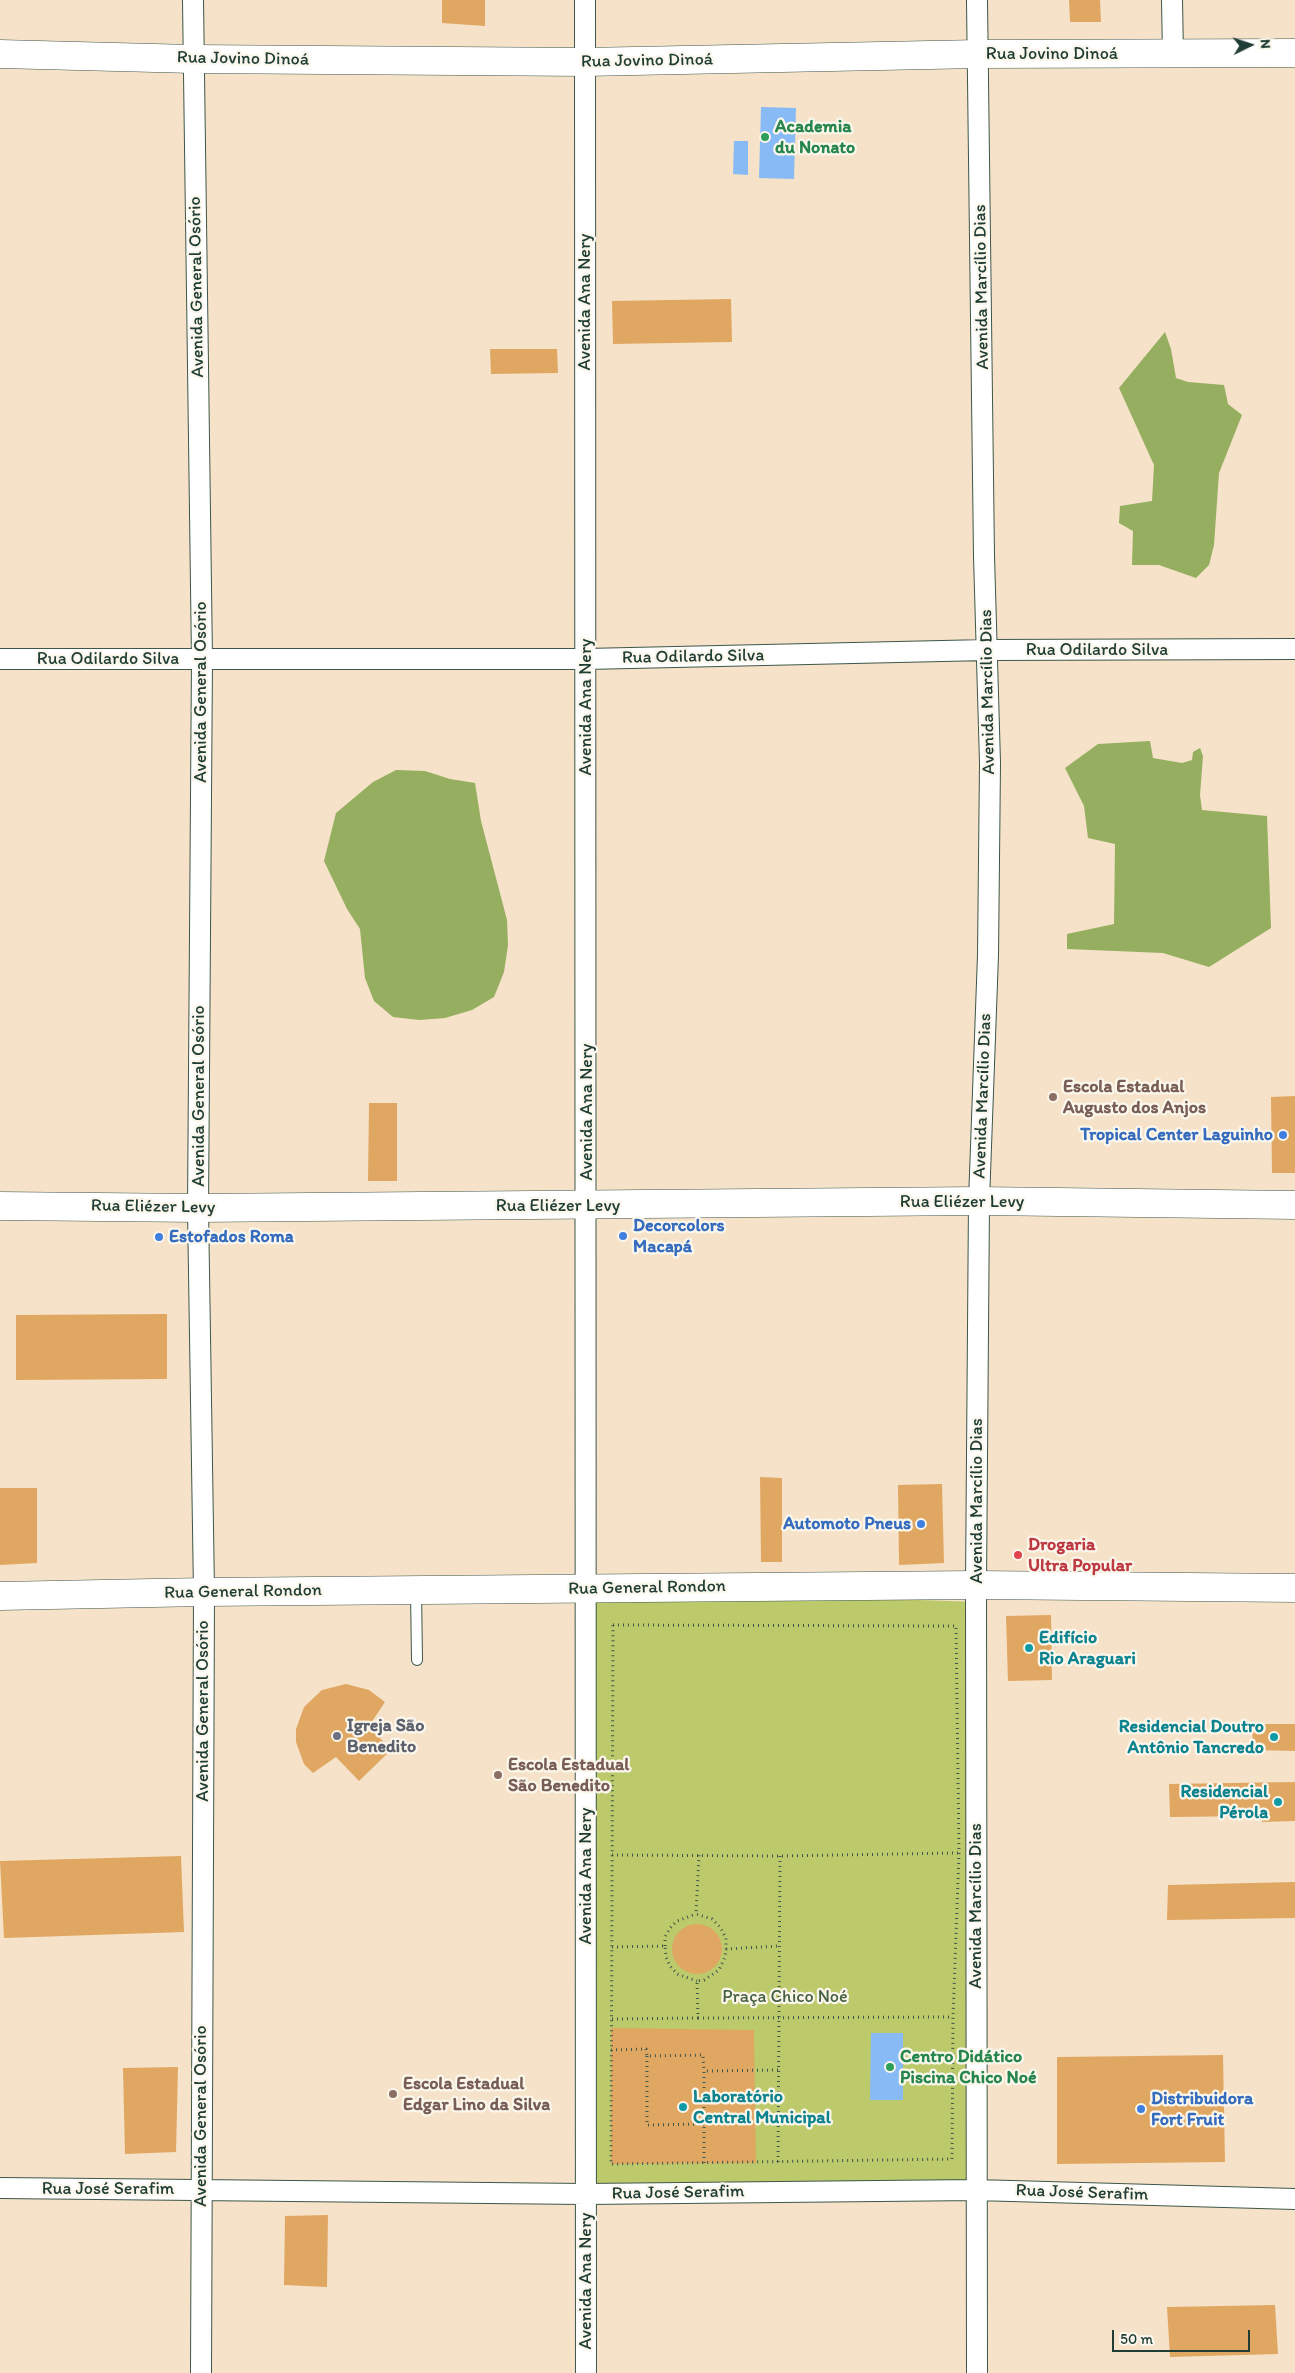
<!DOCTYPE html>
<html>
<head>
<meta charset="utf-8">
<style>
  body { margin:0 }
  #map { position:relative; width:1295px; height:2373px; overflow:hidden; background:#f5e2c8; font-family:Itim,sans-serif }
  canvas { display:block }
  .north { position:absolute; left:1225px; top:20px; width:50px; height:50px; -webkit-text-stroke:4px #fbf7ec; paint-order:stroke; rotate:86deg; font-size:14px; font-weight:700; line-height:20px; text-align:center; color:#1f3d34 }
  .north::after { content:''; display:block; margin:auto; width:18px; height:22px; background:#1f3d34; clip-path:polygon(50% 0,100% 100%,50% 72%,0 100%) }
  .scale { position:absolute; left:1112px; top:2330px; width:138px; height:22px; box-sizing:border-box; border:2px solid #1f3d34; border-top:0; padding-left:6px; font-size:15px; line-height:18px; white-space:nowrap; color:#1f3d34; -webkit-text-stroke:4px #fbf7ec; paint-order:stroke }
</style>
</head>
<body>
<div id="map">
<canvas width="1295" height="2373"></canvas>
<div class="north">N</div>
<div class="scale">50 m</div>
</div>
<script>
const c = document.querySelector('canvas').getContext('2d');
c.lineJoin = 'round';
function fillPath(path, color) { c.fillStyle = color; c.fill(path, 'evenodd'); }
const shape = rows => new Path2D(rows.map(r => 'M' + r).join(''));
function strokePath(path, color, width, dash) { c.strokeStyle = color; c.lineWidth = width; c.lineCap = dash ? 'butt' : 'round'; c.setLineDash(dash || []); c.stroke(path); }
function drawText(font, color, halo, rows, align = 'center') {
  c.font = font + ' Itim,sans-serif'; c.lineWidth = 4.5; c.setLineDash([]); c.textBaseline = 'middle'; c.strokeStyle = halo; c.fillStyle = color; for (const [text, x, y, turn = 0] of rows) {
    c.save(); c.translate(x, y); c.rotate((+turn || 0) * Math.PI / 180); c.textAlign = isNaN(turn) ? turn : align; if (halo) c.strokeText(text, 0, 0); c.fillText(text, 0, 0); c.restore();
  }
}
fillPath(shape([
  [585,1589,980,1602,985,2198,586,2194]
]), '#bcca6c');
fillPath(shape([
  [1165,332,1171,349,1176,378,1188,382,1224,385,1228,404,1242,415,1219,473,1214,545,1209,565,1196,578,1159,565,1132,565,1133,531,1119,523,1120,506,1152,501,1154,465,1119,388],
  [1150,741,1153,758,1182,763,1192,760,1193,752,1200,748,1203,756,1200,795,1202,810,1267,816,1271,928,1209,967,1163,953,1067,949,1067,934,1114,924,1115,844,1088,838,1084,806,1065,768,1098,744],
  [396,770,425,771,450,779,475,783,481,821,507,920,508,945,504,972,494,997,472,1010,445,1018,419,1020,393,1017,374,1001,365,978,360,929,347,909,324,861,336,813,373,782]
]), '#95ae60');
fillPath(shape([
  [761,107,796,108,794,179,759,178],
  [734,141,748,141,748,175,733,174],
  [871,2033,903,2033,903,2100,870,2100]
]), '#88baf5');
fillPath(shape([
  [442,0,485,0,485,26,442,23],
  [1069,0,1100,0,1101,22,1070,22],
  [731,299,732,342,613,344,612,301],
  [490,349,557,349,558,373,491,374],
  [1295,1096,1295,1173,1272,1173,1271,1097],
  [369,1103,397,1103,397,1181,368,1181],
  [167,1314,167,1379,16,1380,16,1315],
  [760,1477,782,1478,782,1562,761,1562],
  [942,1484,944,1563,899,1565,898,1485],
  [0,1488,37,1488,37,1563,0,1565],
  [1051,1615,1052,1680,1008,1681,1006,1616],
  [346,1684,369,1690,385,1702,369,1726,391,1750,359,1781,336,1757,313,1773,304,1764,296,1742,296,1729,304,1707,322,1690],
  [1252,1724,1295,1724,1295,1751,1253,1750],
  [1295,1782,1295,1821,1262,1822,1262,1816,1170,1817,1169,1784],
  [181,1856,184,1932,4,1938,0,1861],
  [1295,1882,1295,1918,1167,1920,1168,1885],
  '672 1949a25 25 0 1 1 50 0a25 25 0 1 1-50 0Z',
  [611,2028,754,2030,756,2163,611,2164],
  [1223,2055,1225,2162,1057,2164,1057,2057],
  [178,2067,176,2152,125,2154,123,2068],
  [328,2215,327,2287,284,2285,285,2216],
  [1275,2305,1278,2354,1170,2357,1167,2307]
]), '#e0a762');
const service = shape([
  [416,1591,417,1660]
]);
const minor = shape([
  [193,0,202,659,198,1208,204,1592,201,2373],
  [585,0,586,2373],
  [1172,0,1173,55],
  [0,659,586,659,987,650,1295,649],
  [0,2188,586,2194,976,2190,1295,2199],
  [977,2373,976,1585,979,1201,988,955,990,763,984,556,977,0]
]);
const secondary = shape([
  [0,1206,198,1208,979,1201,1295,1205],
  [0,1596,204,1592,976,1585,1295,1588]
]);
const primary = shape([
  [0,54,193,59,585,62,979,54,1295,53]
]);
strokePath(service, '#3f564a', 12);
strokePath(minor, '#3f564a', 22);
strokePath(secondary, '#3f564a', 29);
strokePath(primary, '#3f564a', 29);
strokePath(shape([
  [613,1625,956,1626,959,1853,953,2017,952,2159,611,2164,613,1625],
  [612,1855,780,1856,958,1853],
  [665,1946,665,1937,670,1928,677,1921,696,1914],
  [612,1947,665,1946,666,1957,670,1966,677,1974,697,1981],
  [726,1949,779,1946],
  [698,2018,953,2017],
  [612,2019,698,2018,697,1981,704,1980,719,1970,725,1957,726,1949,726,1938,720,1927,712,1919,696,1914,699,1855],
  [611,2050,646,2049,647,2056,703,2055,704,2071],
  [647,2056,647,2125,704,2124],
  [778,2162,780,1856],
  [704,2163,704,2071,779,2070]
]), '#3f564a', 3, [1, 4]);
strokePath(service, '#fff', 10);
strokePath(minor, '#fff', 20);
strokePath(secondary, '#fff', 28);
strokePath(primary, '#fff', 28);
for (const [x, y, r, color] of [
  [765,137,5,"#2e9e5b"],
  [1053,1097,5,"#8d6e63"],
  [1283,1135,5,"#3f7fe0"],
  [623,1236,5,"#3f7fe0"],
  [159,1237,5,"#3f7fe0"],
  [921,1524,5,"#3f7fe0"],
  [1018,1555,5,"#e0444e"],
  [1029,1648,5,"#0f9aa8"],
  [337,1736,5,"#6b7280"],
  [1274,1737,5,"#0f9aa8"],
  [498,1775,5,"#8d6e63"],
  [1278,1802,5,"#0f9aa8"],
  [890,2067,5,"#2e9e5b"],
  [393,2094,5,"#8d6e63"],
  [683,2107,5,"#0f9aa8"],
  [1141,2109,5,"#3f7fe0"]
]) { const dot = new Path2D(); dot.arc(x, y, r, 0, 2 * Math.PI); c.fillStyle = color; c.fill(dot); strokePath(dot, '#fbf7ec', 2); }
drawText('18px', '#1f3d34', '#fbf7ec', [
  ["Rua Jovino Dinoá",1052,54],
  ["Rua Jovino Dinoá",243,59,1],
  ["Rua Jovino Dinoá",647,61,-1],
  ["Avenida General Osório",197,287,-91],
  ["Avenida Marcílio Dias",982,287,-91],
  ["Avenida Ana Nery",585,302,-90],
  ["Rua Odilardo Silva",1097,650],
  ["Rua Odilardo Silva",693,657,-1],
  ["Rua Odilardo Silva",108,659],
  ["Avenida General Osório",201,692,-90],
  ["Avenida Marcílio Dias",988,692,-91],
  ["Avenida Ana Nery",586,707,-90],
  ["Avenida General Osório",199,1096,-90],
  ["Avenida Marcílio Dias",983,1096,-88],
  ["Avenida Ana Nery",587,1112,-90],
  ["Rua Eliézer Levy",962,1202],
  ["Rua Eliézer Levy",558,1206],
  ["Rua Eliézer Levy",153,1207,1],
  ["Avenida Marcílio Dias",977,1501,-90],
  ["Rua General Rondon",647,1588,-1],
  ["Rua General Rondon",243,1592,-1],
  ["Avenida General Osório",203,1711,-90],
  ["Avenida Ana Nery",586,1876,-90],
  ["Avenida Marcílio Dias",976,1906,-90],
  ["Avenida General Osório",201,2116,-90],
  ["Rua José Serafim",108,2189],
  ["Rua José Serafim",678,2193,-1],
  ["Rua José Serafim",1082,2193,2],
  ["Avenida Ana Nery",586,2281,-90]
]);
drawText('bold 18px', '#27864d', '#fbf7ec', [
  ["Academia",775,127],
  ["du Nonato",775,148],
  ["Centro Didático",900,2057],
  ["Piscina Chico Noé",900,2078]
], 'left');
drawText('bold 18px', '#785e54', '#fbf7ec', [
  ["Escola Estadual",1063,1087],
  ["Augusto dos Anjos",1063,1108],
  ["Escola Estadual",508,1765],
  ["São Benedito",508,1786],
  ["Escola Estadual",403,2084],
  ["Edgar Lino da Silva",403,2105]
], 'left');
drawText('bold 18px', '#366cbe', '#fbf7ec', [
  ["Tropical Center Laguinho",1273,1135,"right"],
  ["Decorcolors",633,1226],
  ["Macapá",633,1247],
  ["Estofados Roma",169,1237],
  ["Automoto Pneus",911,1524,"right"],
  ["Distribuidora",1151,2099],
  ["Fort Fruit",1151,2120]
], 'left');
drawText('bold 18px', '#be3a42', '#fbf7ec', [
  ["Drogaria",1028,1545],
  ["Ultra Popular",1028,1566]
], 'left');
drawText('bold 18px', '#0d838f', '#fbf7ec', [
  ["Edifício",1039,1638],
  ["Rio Araguari",1039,1659],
  ["Residencial Doutro",1264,1727,"right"],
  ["Antônio Tancredo",1264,1748,"right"],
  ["Residencial",1268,1792,"right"],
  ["Pérola",1268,1813,"right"],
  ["Laboratório",693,2097],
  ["Central Municipal",693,2118]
], 'left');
drawText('bold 18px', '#5b616d', '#fbf7ec', [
  ["Igreja São",347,1726],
  ["Benedito",347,1747]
], 'left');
drawText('18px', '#466042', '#fbf7ec', [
  ["Praça Chico Noé",785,1997]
]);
</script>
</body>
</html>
